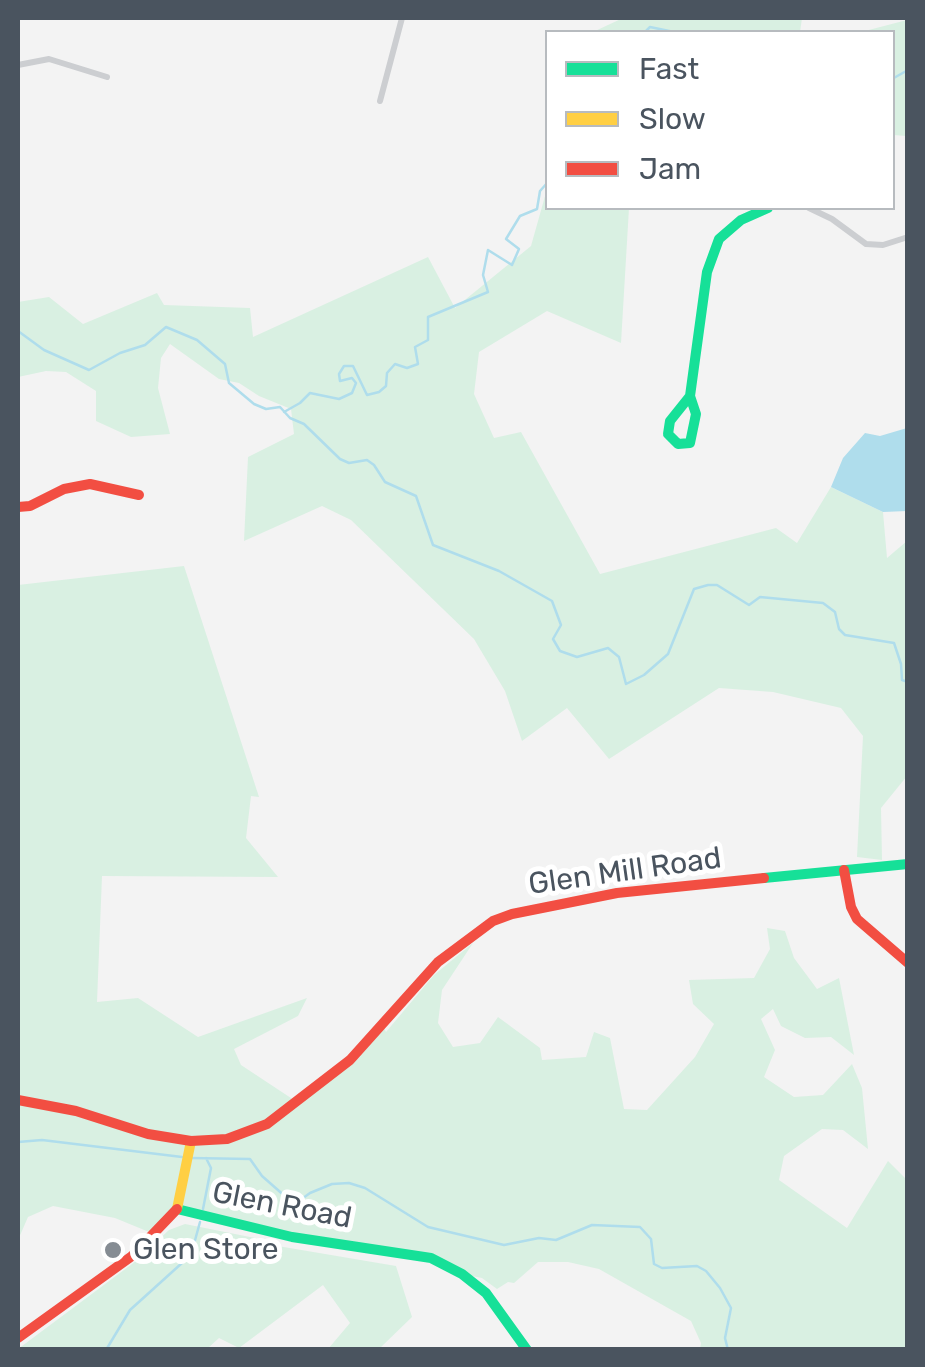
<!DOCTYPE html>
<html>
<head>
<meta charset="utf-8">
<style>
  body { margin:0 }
  #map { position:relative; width:925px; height:1367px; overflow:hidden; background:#f3f3f3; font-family:Rubik,sans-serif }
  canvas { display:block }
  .frame { position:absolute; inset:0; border:20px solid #4a545f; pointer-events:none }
  .legend { position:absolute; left:545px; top:30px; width:350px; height:180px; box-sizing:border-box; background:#fff; border:2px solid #b7bbbf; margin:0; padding:12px 18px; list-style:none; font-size:30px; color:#4a545f }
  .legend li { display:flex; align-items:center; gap:20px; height:50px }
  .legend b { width:50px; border:2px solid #b7bbbf }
</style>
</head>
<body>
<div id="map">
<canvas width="925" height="1367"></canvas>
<div class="frame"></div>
<ul class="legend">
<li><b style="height:12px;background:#16e098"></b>Fast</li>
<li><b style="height:12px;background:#ffcf43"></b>Slow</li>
<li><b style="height:12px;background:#f24e42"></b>Jam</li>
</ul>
</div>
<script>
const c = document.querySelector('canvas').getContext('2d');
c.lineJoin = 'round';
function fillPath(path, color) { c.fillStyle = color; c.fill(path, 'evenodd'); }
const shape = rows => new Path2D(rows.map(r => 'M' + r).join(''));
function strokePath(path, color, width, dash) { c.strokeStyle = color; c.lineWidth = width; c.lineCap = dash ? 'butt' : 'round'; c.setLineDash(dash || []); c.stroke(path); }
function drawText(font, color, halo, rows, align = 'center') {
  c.font = font + ' Rubik,sans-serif'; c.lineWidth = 10; c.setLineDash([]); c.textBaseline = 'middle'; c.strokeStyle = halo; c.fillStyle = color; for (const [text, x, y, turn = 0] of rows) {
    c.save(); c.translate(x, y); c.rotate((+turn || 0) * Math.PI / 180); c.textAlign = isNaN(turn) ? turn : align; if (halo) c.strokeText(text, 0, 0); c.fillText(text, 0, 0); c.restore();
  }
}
fillPath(shape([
  [623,18,802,18,800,32,593,32],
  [907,20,908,20,907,136,893,135,892,32,861,32],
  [547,189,548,208,629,208,621,343,547,311,479,352,474,394,494,438,521,432,600,574,776,528,797,543,831,487,883,512,887,558,907,541,907,776,881,808,882,860,857,857,863,736,841,708,773,692,719,688,609,759,567,708,522,741,505,691,474,639,351,520,322,506,244,541,248,457,294,434,291,409,259,396,239,383,219,379,170,344,161,358,158,388,170,434,131,437,96,421,96,391,66,372,46,371,18,377,18,302,49,297,83,324,157,293,164,305,250,308,253,337,428,257,455,308,531,246],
  [184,566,259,797,251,796,246,838,278,877,102,876,97,1002,138,998,198,1037,307,998,298,1016,234,1049,241,1065,297,1102,384,1028,386,1032,434,975,473,943,442,990,438,1023,453,1047,480,1043,498,1017,540,1048,542,1060,586,1057,594,1032,610,1038,624,1109,647,1110,695,1057,714,1024,693,1004,689,980,754,978,770,949,767,928,785,931,794,958,817,989,839,978,854,1055,831,1037,805,1038,781,1026,773,1009,761,1019,775,1050,764,1077,794,1097,823,1095,852,1064,862,1088,868,1149,843,1130,822,1129,784,1156,779,1180,847,1228,888,1161,907,1180,907,1349,700,1349,701,1343,691,1321,599,1269,568,1262,538,1262,514,1283,508,1282,497,1289,482,1278,462,1274,431,1258,318,1241,178,1209,154,1234,115,1218,53,1206,28,1217,18,1240,18,585],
  [185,1224,260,1239,260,1243,396,1266,412,1317,379,1349,328,1349,350,1323,323,1285,239,1348,219,1338,207,1349,18,1349,136,1261,169,1230]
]), '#d9f0e2');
fillPath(shape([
  [907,428,907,511,883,512,831,487,843,458,865,433,880,436]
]), '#afddec');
strokePath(shape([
  [645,32,650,27,674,32],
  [892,79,908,70],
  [18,331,44,350,89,370,120,353,145,345,166,327,197,340,225,364,229,383,254,404,266,409,280,407,290,418,304,424,340,459,349,463,367,460,374,465,385,482,416,496,433,545,499,571,552,601,561,625,553,639,560,651,577,657,608,648,619,657,626,684,644,675,668,654,694,589,708,585,717,585,749,605,760,597,823,603,835,612,839,629,845,635,894,643,901,664,902,680,908,682],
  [284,412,300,403,310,393,339,399,352,393,356,383,352,378,340,381,339,374,344,366,353,366,367,395,379,392,386,386,387,373,395,364,407,368,418,364,415,347,428,340,428,317,488,292,483,275,488,250,512,265,519,249,506,239,520,216,537,209,540,191,548,182],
  [18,1142,42,1140,182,1157],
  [190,1158,250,1159,262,1176,287,1198,299,1201,310,1193,332,1184,349,1183,365,1188,428,1227,504,1245,539,1238,556,1240,592,1225,640,1227,651,1239,654,1264,662,1268,697,1266,706,1271,720,1288,731,1308,725,1338,728,1350],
  [203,1209,211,1168,206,1158],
  [106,1350,130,1310,182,1263,194,1244,200,1222]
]), '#afddec', 2.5);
strokePath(shape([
  [18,65,49,59,107,77],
  [380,101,402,18],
  [809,208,832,219,866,244,883,245,908,237]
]), '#ccced1', 6);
strokePath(shape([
  [690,396,670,421,668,434,678,444,690,443,696,414,690,396,707,272,719,239,741,220,768,208],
  [764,878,908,864],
  [177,1209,292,1237,431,1258,462,1274,486,1293,527,1350]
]), '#16e098', 10);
strokePath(shape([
  [177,1209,191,1141]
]), '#ffcf43', 10);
strokePath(shape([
  [18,507,30,506,64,489,90,484,139,495],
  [844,870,851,907,857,919,908,963],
  [18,1100,76,1111,148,1134,191,1141,227,1139,267,1124,350,1060,438,962,493,921,512,914,617,893,764,878],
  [18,1338,132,1256,177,1209]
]), '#f24e42', 10);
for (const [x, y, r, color] of [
  [113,1250,10,"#858c93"]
]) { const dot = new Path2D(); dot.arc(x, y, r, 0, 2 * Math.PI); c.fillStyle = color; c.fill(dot); strokePath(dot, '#fff', 4); }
drawText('30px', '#4a545f', '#fff', [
  ["Glen Mill Road",625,872,-8],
  ["Glen Road",282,1206,11]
]);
drawText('30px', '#4a545f', '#fff', [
  ["Glen Store",133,1250]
], 'left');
</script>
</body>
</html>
